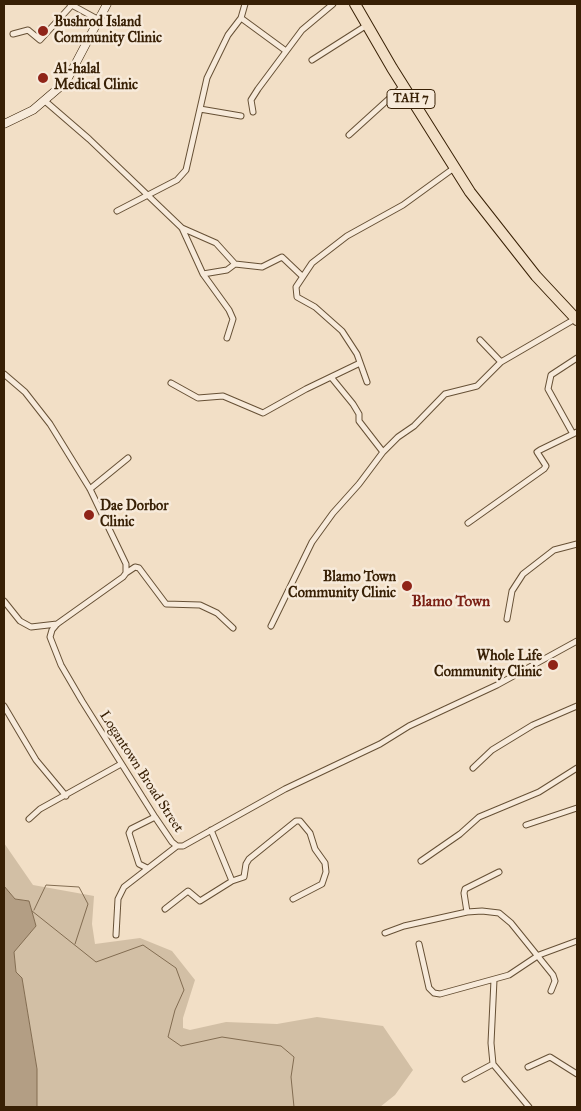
<!DOCTYPE html>
<html>
<head>
<meta charset="utf-8">
<style>
  body { margin:0 }
  #map { position:relative; width:581px; height:1111px; overflow:hidden; background:#f2dfc6; font-family:"IM FELL Great Primer",serif }
  canvas { display:block }
  .frame { position:absolute; inset:0; border:5px solid #382005; pointer-events:none }
</style>
</head>
<body>
<div id="map">
<canvas width="581" height="1111"></canvas>
<div class="frame"></div>
</div>
<script>
const c = document.querySelector('canvas').getContext('2d');
c.lineJoin = 'round';
function fillPath(path, color) { c.fillStyle = color; c.fill(path, 'evenodd'); }
const shape = rows => new Path2D(rows.map(r => 'M' + r).join(''));
function strokePath(path, color, width, dash) { c.strokeStyle = color; c.lineWidth = width; c.lineCap = dash ? 'butt' : 'round'; c.setLineDash(dash || []); c.stroke(path); }
function drawText(font, color, halo, rows, align = 'center') {
  c.font = font + ' "IM FELL Great Primer",serif'; c.lineWidth = 5; c.setLineDash([]); c.textBaseline = 'middle'; c.strokeStyle = halo; c.fillStyle = color; for (const [text, x, y, turn = 0] of rows) {
    c.save(); c.translate(x, y); c.rotate((+turn || 0) * Math.PI / 180); c.textAlign = isNaN(turn) ? turn : align; if (halo) c.strokeText(text, 0, 0); c.fillText(text, 0, 0); c.restore();
  }
}
fillPath(shape([
  [4,843,33,885,94,896,92,924,95,944,140,938,172,951,195,980,183,1018,183,1028,190,1030,226,1022,277,1024,317,1017,383,1026,413,1070,395,1095,380,1107,37,1107,37,1069,22,978,16,972,14,951,36,926,29,901,15,899,4,886]
]), '#d2bfa5');
const water = shape([
  [4,886,15,899,29,901,36,926,14,952,16,972,22,978,37,1069,37,1107,4,1107,4,886]
]);
fillPath(water, '#b39e84');
strokePath(water, '#826c51', 1);
strokePath(shape([
  [34,910,46,885,79,887,88,904,75,944],
  [32,911,96,962,143,945,176,968,184,990,175,1010,168,1037,181,1046,222,1037,281,1046,294,1057,291,1077,294,1107]
]), '#826c51', 1);
const street = shape([
  [70,4,99,20],
  [241,18,286,51],
  [13,34,28,30,40,40,71,6],
  [312,60,367,25],
  [45,101,89,139,182,228,203,274,229,310,233,319,227,338],
  [200,109,241,116],
  [253,112,251,100,258,89,302,30,333,4],
  [349,135,403,86],
  [117,211,177,180,186,170,207,78,228,35,241,18,245,4],
  [182,228,216,243,235,264],
  [203,274,227,270,235,264,262,267,282,257,302,276],
  [480,340,501,362],
  [4,374,25,392,50,424,90,489,126,564,126,573,123,577,57,624,52,630,50,637,61,665,82,701,155,817,172,842,177,846,183,846,285,789,380,744,409,726,497,685,577,641],
  [331,377,353,404,359,414,359,421,383,452],
  [367,382,357,354,342,331,315,307,297,297,296,287,312,263,347,236,403,205,454,168],
  [171,383,198,398,223,396,263,413,306,389,360,363],
  [573,434,548,389,551,375,577,358],
  [90,489,128,458],
  [468,523,544,469,546,466,537,452,540,450,577,432],
  [126,573,135,567,139,568,166,604,200,605,217,613,233,628],
  [4,601,20,621,31,627,57,624],
  [507,619,512,591,523,574,554,550,577,544],
  [271,626,312,542,333,513,359,484,383,452,398,437,414,426,445,394,477,386,501,362,575,319],
  [4,706,36,760,66,796],
  [473,768,492,750,533,725,577,706],
  [29,819,40,809,121,764],
  [526,825,577,808],
  [421,861,460,834,479,817,539,792,577,768],
  [147,868,139,864,129,833,131,829,155,817],
  [232,881,244,877,246,864,249,859,296,821,300,821,310,833,315,849,325,863,326,872,322,884,293,899],
  [165,909,188,891,200,901,232,881,211,830],
  [467,912,464,893,465,889,499,872],
  [385,933,404,926,467,912,482,911,499,913,511,923,553,975,555,981,551,991],
  [116,935,118,899,124,887,177,846],
  [419,944,429,988,434,993,440,994,509,975,539,955,577,941],
  [493,1064,529,1107],
  [528,1067,550,1057,577,1074],
  [465,1079,493,1064,491,1043,494,980]
]);
const secondary = shape([
  [4,124,33,110,61,86,68,78,107,4]
]);
const highway = shape([
  [355,4,392,68,470,192,536,276,577,320]
]);
strokePath(street, '#665035', 7);
strokePath(secondary, '#382005', 9);
strokePath(highway, '#382005', 12);
strokePath(street, '#f7eada', 5);
strokePath(secondary, '#f7eada', 8);
strokePath(highway, '#f2dfc6', 10);
for (const [x, y, r, color] of [
  [43,31,6,"#8f2418"],
  [43,78,6,"#8f2418"],
  [89,515,6,"#8f2418"],
  [407,586,6,"#8f2418"],
  [553,665,6,"#8f2418"]
]) { const dot = new Path2D(); dot.arc(x, y, r, 0, 2 * Math.PI); c.fillStyle = color; c.fill(dot); strokePath(dot, '#f7eada', 2); }
for (const [x, y, w] of [
  [411,99,48]
]) { const box = new Path2D(); box.roundRect(x - w / 2, y - 9.5, w, 19, 4); c.fillStyle = '#f7eada'; c.fill(box); strokePath(box, '#382005', 1); }
drawText('bold 12px', '#382005', null, [
  ["TAH 7",411,99]
]);
drawText('bold 14px', '#382005', '#f7eada', [
  ["Bushrod Island",54,23],
  ["Community Clinic",54,39],
  ["Al-halal",54,70],
  ["Medical Clinic",54,86],
  ["Dae Dorbor",100,507],
  ["Clinic",100,523],
  ["Blamo Town",396,578,"right"],
  ["Community Clinic",396,594,"right"],
  ["Whole Life",542,657,"right"],
  ["Community Clinic",542,673,"right"]
], 'left');
drawText('14px', '#382005', '#f7eada', [
  ["Logantown Broad Street",141,772,57]
]);
drawText('bold 15px', '#7a1f14', '#f7eada', [
  ["Blamo Town",451,602]
]);
</script>
</body>
</html>
